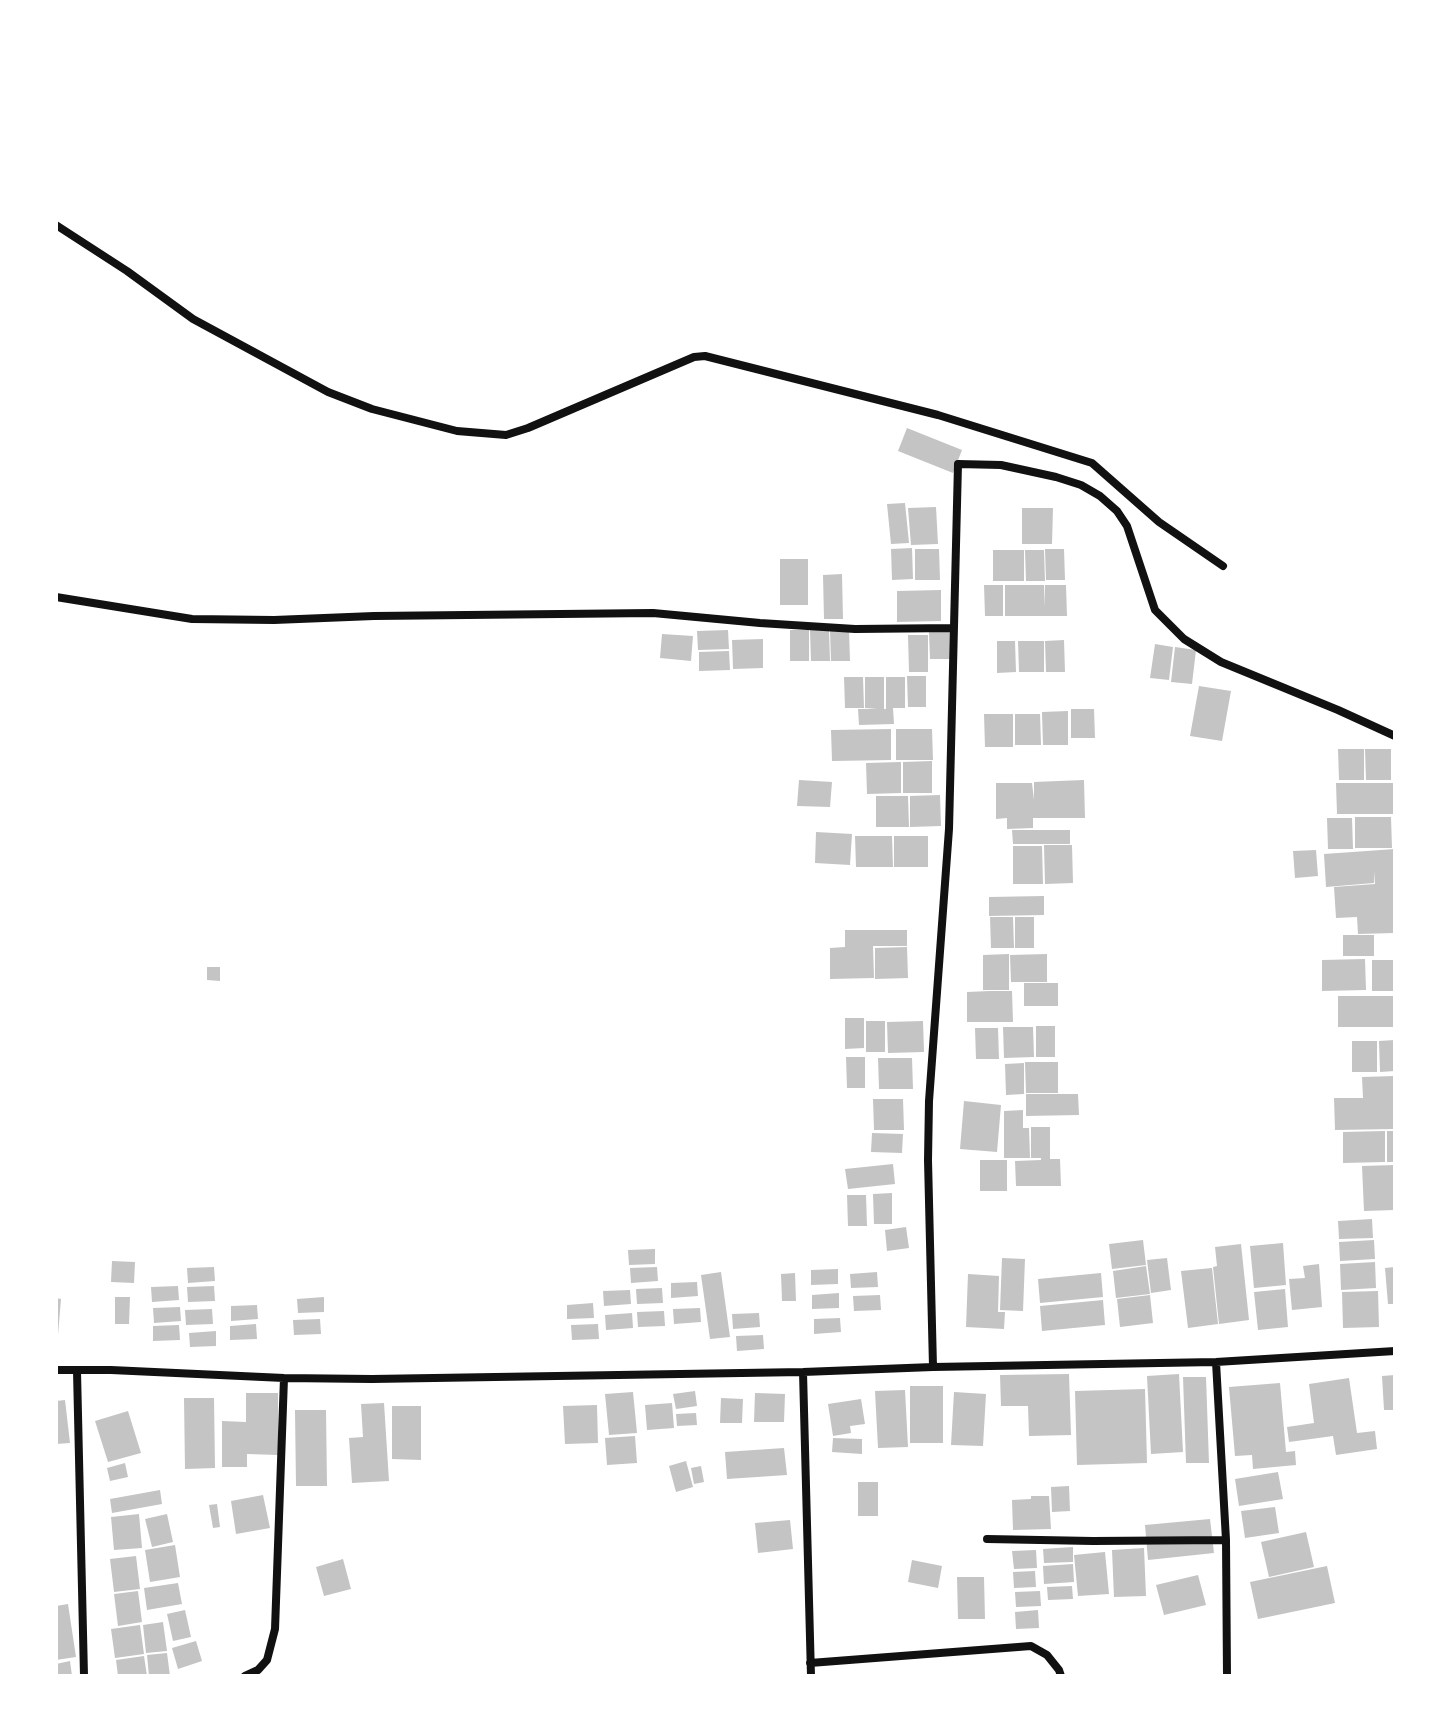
<!DOCTYPE html>
<html>
<head>
<meta charset="utf-8">
<style>
  body { margin:0 }
  #map { position:relative; width:1451px; height:1732px; overflow:hidden; background:#fff; font-family:"Sofia Sans Condensed",sans-serif }
  canvas { display:block }
  .frame { position:absolute; inset:0; border:58px solid #fff; pointer-events:none }
</style>
</head>
<body>
<div id="map">
<canvas width="1451" height="1732"></canvas>
<div class="frame"></div>
</div>
<script>
const c = document.querySelector('canvas').getContext('2d');
c.lineJoin = 'round';
function fillPath(path, color) { c.fillStyle = color; c.fill(path, 'evenodd'); }
const shape = rows => new Path2D(rows.map(r => 'M' + r).join(''));
function strokePath(path, color, width, dash) { c.strokeStyle = color; c.lineWidth = width; c.lineCap = dash ? 'butt' : 'round'; c.setLineDash(dash || []); c.stroke(path); }
fillPath(shape([
  [907,428,962,450,953,473,898,451],
  [905,503,909,543,891,544,887,504],
  [936,507,938,544,911,545,908,508],
  [1022,508,1053,508,1052,544,1022,544],
  [912,548,913,579,892,580,891,549],
  [915,549,939,549,940,580,915,580],
  [1045,549,1064,549,1065,580,1046,580],
  [993,550,1024,550,1024,581,993,581],
  [1025,550,1044,550,1045,581,1026,581],
  [780,559,808,559,808,605,780,605],
  [842,574,843,619,824,619,823,575],
  [984,585,1003,585,1003,616,985,616],
  [1005,585,1044,585,1044,608,1045,585,1066,585,1067,616,1005,616],
  [941,590,941,621,897,622,897,591],
  [728,630,729,649,698,650,697,631],
  [790,630,809,630,809,661,790,661],
  [810,630,829,630,830,661,811,661],
  [830,630,849,630,850,661,831,661],
  [929,632,950,632,951,659,930,659],
  [662,634,693,636,691,661,660,658],
  [908,635,928,635,928,672,909,672],
  [763,639,763,668,733,669,732,640],
  [1064,640,1065,672,1046,672,1045,641],
  [997,641,1015,641,1016,672,997,673],
  [1018,641,1044,641,1044,672,1019,672],
  [1155,644,1173,647,1169,680,1150,678],
  [1175,647,1196,650,1192,684,1171,682],
  [729,651,730,670,699,671,699,652],
  [907,676,926,676,926,707,908,707],
  [844,677,863,677,864,708,845,708],
  [865,677,884,677,884,709,886,709,886,677,905,677,905,708,893,708,894,724,859,725,858,709,878,709,865,708],
  [1199,686,1231,691,1222,741,1190,736],
  [1071,709,1094,709,1095,738,1071,738],
  [1068,711,1068,745,1043,745,1042,712],
  [984,714,1013,714,1013,747,985,747],
  [1015,714,1040,714,1041,745,1015,745],
  [891,729,891,760,832,761,831,730],
  [896,729,932,729,933,760,896,760],
  [1338,749,1364,749,1364,780,1339,780],
  [1365,749,1391,749,1391,780,1366,780],
  [932,761,932,793,903,793,903,762],
  [901,762,901,793,867,794,866,763],
  [799,780,832,782,830,807,797,806],
  [1084,780,1085,818,1033,818,1033,828,1007,829,1007,818,996,819,996,783,1032,783,1034,800,1034,782],
  [1336,783,1395,783,1395,814,1337,814],
  [940,795,941,826,910,827,910,796],
  [876,796,908,796,909,827,876,827],
  [1355,817,1391,817,1392,848,1355,848],
  [1327,818,1352,818,1353,849,1328,849],
  [1012,830,1070,830,1070,844,1013,844],
  [816,832,852,834,850,865,815,863],
  [855,836,892,836,893,867,856,867],
  [894,836,928,836,928,867,894,867],
  [1044,845,1072,845,1073,883,1045,884],
  [1013,846,1042,846,1043,884,1013,884],
  [1395,849,1395,933,1358,934,1357,917,1336,918,1334,887,1375,884,1374,871,1374,883,1326,887,1324,854],
  [1316,850,1318,876,1295,878,1293,851],
  [1044,896,1044,915,989,916,989,897],
  [990,917,1013,917,1014,948,991,948],
  [1015,917,1034,917,1034,948,1015,948],
  [845,930,907,930,907,946,873,946,874,978,830,979,830,948,845,947],
  [1343,935,1374,935,1374,956,1343,956],
  [907,947,908,978,875,979,875,948],
  [1009,954,1009,990,983,990,983,955],
  [1047,954,1047,982,1011,982,1010,955],
  [1365,959,1366,990,1322,991,1322,960],
  [1372,960,1395,960,1395,991,1372,991],
  [207,967,220,967,220,981,207,980],
  [1024,983,1058,983,1058,1006,1024,1006],
  [990,991,1012,991,1013,1022,967,1022,967,992],
  [1338,996,1395,996,1395,1027,1338,1027],
  [845,1018,864,1018,864,1048,845,1049],
  [866,1021,885,1021,885,1052,866,1052],
  [923,1021,924,1052,888,1053,887,1022],
  [1036,1026,1055,1026,1055,1057,1036,1057],
  [1003,1027,1033,1027,1034,1057,1004,1058],
  [975,1028,998,1028,999,1059,976,1059],
  [1395,1040,1395,1071,1380,1072,1379,1041],
  [1352,1041,1377,1041,1377,1072,1352,1072],
  [846,1057,865,1057,865,1088,847,1088],
  [878,1058,912,1058,913,1089,879,1089],
  [1025,1062,1058,1062,1058,1093,1026,1093],
  [1024,1063,1024,1094,1006,1095,1005,1064],
  [1395,1076,1395,1129,1335,1130,1334,1098,1363,1098,1362,1077],
  [1026,1094,1078,1094,1079,1115,1026,1116],
  [873,1099,903,1099,904,1130,874,1130],
  [964,1101,1001,1105,997,1152,960,1149],
  [1023,1110,1023,1128,1029,1128,1030,1158,1004,1158,1004,1111],
  [1031,1127,1050,1127,1050,1159,1060,1159,1061,1186,1016,1186,1015,1161,1041,1160,1041,1158,1031,1158],
  [1385,1131,1385,1162,1343,1163,1343,1132],
  [1387,1131,1395,1131,1395,1162,1387,1162],
  [872,1133,903,1134,902,1153,871,1152],
  [980,1160,1007,1160,1007,1191,980,1191],
  [893,1164,895,1184,848,1189,845,1169],
  [1395,1165,1395,1210,1364,1211,1362,1166],
  [892,1193,892,1224,874,1224,873,1194],
  [847,1195,866,1195,867,1226,848,1226],
  [1372,1219,1373,1238,1339,1239,1338,1221],
  [906,1227,909,1248,887,1251,885,1230],
  [1143,1240,1146,1265,1112,1269,1109,1244],
  [1374,1240,1375,1259,1340,1261,1339,1242],
  [1283,1243,1286,1285,1254,1288,1250,1246],
  [1241,1244,1249,1320,1219,1324,1213,1267,1217,1266,1215,1247],
  [655,1249,655,1264,629,1265,628,1250],
  [1002,1258,1025,1259,1023,1311,1000,1310],
  [1167,1258,1171,1290,1151,1293,1147,1260],
  [112,1261,135,1262,134,1283,111,1282],
  [1375,1262,1376,1288,1341,1290,1340,1264],
  [1319,1264,1322,1307,1292,1310,1289,1279,1305,1278,1303,1266],
  [1146,1266,1150,1294,1116,1298,1113,1271],
  [214,1267,215,1281,188,1283,187,1268],
  [657,1267,658,1281,631,1283,630,1268],
  [1395,1267,1395,1304,1388,1304,1385,1268],
  [1212,1268,1218,1324,1188,1328,1181,1271],
  [838,1269,838,1284,811,1285,811,1270],
  [721,1272,730,1337,710,1339,701,1275],
  [877,1272,878,1287,851,1288,850,1274],
  [795,1273,796,1301,782,1301,781,1274],
  [1101,1273,1103,1297,1040,1303,1038,1279],
  [968,1274,999,1276,998,1312,1005,1312,1004,1329,966,1327],
  [697,1282,698,1296,671,1298,671,1283],
  [178,1286,179,1300,152,1302,151,1287],
  [214,1286,215,1301,188,1302,187,1287],
  [662,1288,663,1303,637,1304,636,1289],
  [1285,1289,1288,1327,1258,1330,1254,1292],
  [630,1290,631,1304,604,1306,603,1291],
  [1378,1291,1379,1327,1343,1328,1342,1292],
  [839,1293,839,1308,812,1309,812,1295],
  [880,1295,881,1310,854,1311,853,1296],
  [1150,1295,1153,1323,1120,1327,1117,1299],
  [115,1297,130,1297,129,1324,115,1324],
  [324,1297,324,1312,298,1313,297,1299],
  [56,1298,61,1299,58,1335,56,1335],
  [1103,1300,1105,1325,1042,1331,1040,1306],
  [593,1303,594,1318,567,1319,567,1305],
  [257,1305,258,1319,231,1321,231,1306],
  [180,1307,181,1321,154,1323,153,1308],
  [700,1308,701,1322,674,1324,673,1309],
  [212,1309,213,1324,186,1325,185,1310],
  [664,1311,665,1326,638,1327,637,1312],
  [632,1313,633,1328,606,1330,605,1315],
  [759,1313,760,1327,733,1329,732,1314],
  [840,1318,841,1332,814,1334,814,1319],
  [320,1319,321,1334,294,1335,293,1320],
  [256,1324,257,1339,230,1340,230,1326],
  [598,1324,599,1339,572,1340,571,1325],
  [179,1325,180,1340,153,1341,153,1326],
  [216,1331,216,1346,190,1347,189,1333],
  [763,1335,764,1349,737,1351,736,1336],
  [1069,1374,1071,1435,1029,1436,1028,1406,1001,1406,1000,1375],
  [1179,1374,1183,1452,1151,1454,1147,1376],
  [1395,1375,1395,1410,1384,1410,1382,1376],
  [1183,1377,1206,1377,1209,1463,1186,1463],
  [1349,1378,1357,1433,1375,1431,1377,1449,1336,1455,1333,1436,1289,1442,1287,1427,1314,1423,1309,1384],
  [1280,1383,1286,1452,1295,1451,1296,1465,1253,1469,1252,1455,1235,1456,1229,1387],
  [910,1386,943,1386,943,1443,910,1443],
  [1145,1389,1147,1463,1077,1465,1075,1391],
  [905,1390,908,1447,878,1448,875,1391],
  [695,1391,697,1406,676,1409,673,1394],
  [633,1392,637,1433,609,1435,605,1394],
  [954,1392,986,1394,983,1446,951,1445],
  [246,1393,278,1393,278,1455,247,1454,247,1467,222,1467,222,1421,246,1422],
  [755,1393,785,1394,784,1422,754,1422],
  [184,1398,214,1398,215,1468,185,1469],
  [721,1398,743,1399,742,1423,720,1423],
  [861,1399,865,1424,850,1426,851,1433,833,1436,828,1404],
  [65,1400,70,1443,56,1444,56,1401],
  [384,1403,389,1481,352,1483,349,1438,363,1437,361,1404],
  [672,1403,674,1428,647,1430,645,1405],
  [597,1405,598,1443,565,1444,563,1406],
  [392,1406,421,1406,421,1460,392,1459],
  [295,1410,326,1410,327,1486,296,1486],
  [128,1411,141,1453,108,1462,95,1421],
  [696,1413,697,1425,677,1426,676,1414],
  [635,1436,637,1463,607,1465,605,1438],
  [833,1438,862,1439,862,1454,832,1452],
  [784,1448,787,1475,727,1479,725,1452],
  [686,1461,693,1487,676,1492,669,1466],
  [125,1463,128,1477,110,1481,107,1468],
  [701,1466,704,1482,694,1484,691,1468],
  [1278,1472,1283,1499,1239,1506,1235,1479],
  [858,1482,878,1482,878,1516,858,1516],
  [1069,1486,1070,1511,1052,1512,1051,1487],
  [160,1490,162,1504,112,1513,110,1499],
  [263,1495,270,1528,236,1534,231,1501],
  [1031,1496,1049,1496,1051,1529,1013,1530,1012,1500,1031,1499],
  [217,1504,220,1527,213,1528,209,1505],
  [1275,1507,1279,1533,1245,1538,1241,1511],
  [139,1514,142,1548,114,1550,111,1517],
  [167,1514,173,1542,152,1547,145,1519],
  [1210,1519,1214,1553,1148,1560,1145,1525],
  [790,1520,793,1549,758,1553,755,1523],
  [1306,1532,1314,1567,1269,1577,1261,1542],
  [175,1545,180,1577,150,1582,145,1550],
  [1073,1547,1073,1562,1044,1563,1043,1549],
  [1144,1548,1146,1596,1114,1597,1112,1550],
  [1036,1550,1037,1568,1014,1569,1012,1551],
  [1105,1552,1109,1594,1078,1596,1074,1555],
  [136,1556,140,1589,114,1592,110,1559],
  [343,1559,351,1589,324,1596,316,1567],
  [912,1560,942,1566,938,1588,908,1582],
  [1073,1564,1074,1582,1044,1584,1043,1566],
  [1327,1566,1335,1603,1258,1619,1250,1582],
  [1035,1571,1036,1587,1014,1588,1013,1572],
  [1198,1575,1206,1605,1164,1615,1156,1585],
  [957,1577,984,1577,985,1619,958,1619],
  [178,1583,182,1604,147,1610,144,1588],
  [1072,1586,1073,1599,1048,1600,1047,1587],
  [138,1591,142,1622,118,1626,114,1594],
  [1040,1591,1041,1606,1016,1607,1015,1592],
  [68,1604,76,1657,56,1660,56,1606],
  [185,1610,191,1637,173,1641,167,1614],
  [1038,1610,1039,1628,1016,1629,1015,1612],
  [163,1622,167,1651,146,1653,143,1625],
  [140,1625,144,1654,115,1658,111,1629],
  [196,1641,202,1661,178,1669,172,1648],
  [167,1653,170,1676,149,1676,147,1655],
  [144,1656,147,1676,118,1676,116,1660],
  [70,1661,72,1676,56,1676,56,1664]
]), '#c4c4c4');
strokePath(shape([
  [56,225,127,271,193,319,328,392,372,409,457,431,506,435,528,428,694,357,705,356,938,415,1092,463,1159,522,1223,566],
  [56,597,192,619,274,620,374,616,653,613,760,623,855,629,954,628],
  [1216,1362,1226,1540,1227,1676],
  [933,1367,928,1160,929,1101,949,829,958,464,1001,465,1056,477,1081,485,1100,496,1117,511,1127,526,1155,610,1184,639,1221,662,1338,710,1395,736],
  [56,1370,111,1370,284,1378,372,1379,803,1372,933,1367,1216,1362,1395,1351],
  [77,1371,84,1676],
  [803,1372,811,1676],
  [987,1539,1093,1541,1226,1540],
  [810,1663,1031,1646,1047,1655,1059,1670,1061,1676],
  [245,1676,258,1670,267,1660,275,1629,284,1378]
]), '#111', 8);
</script>
</body>
</html>
